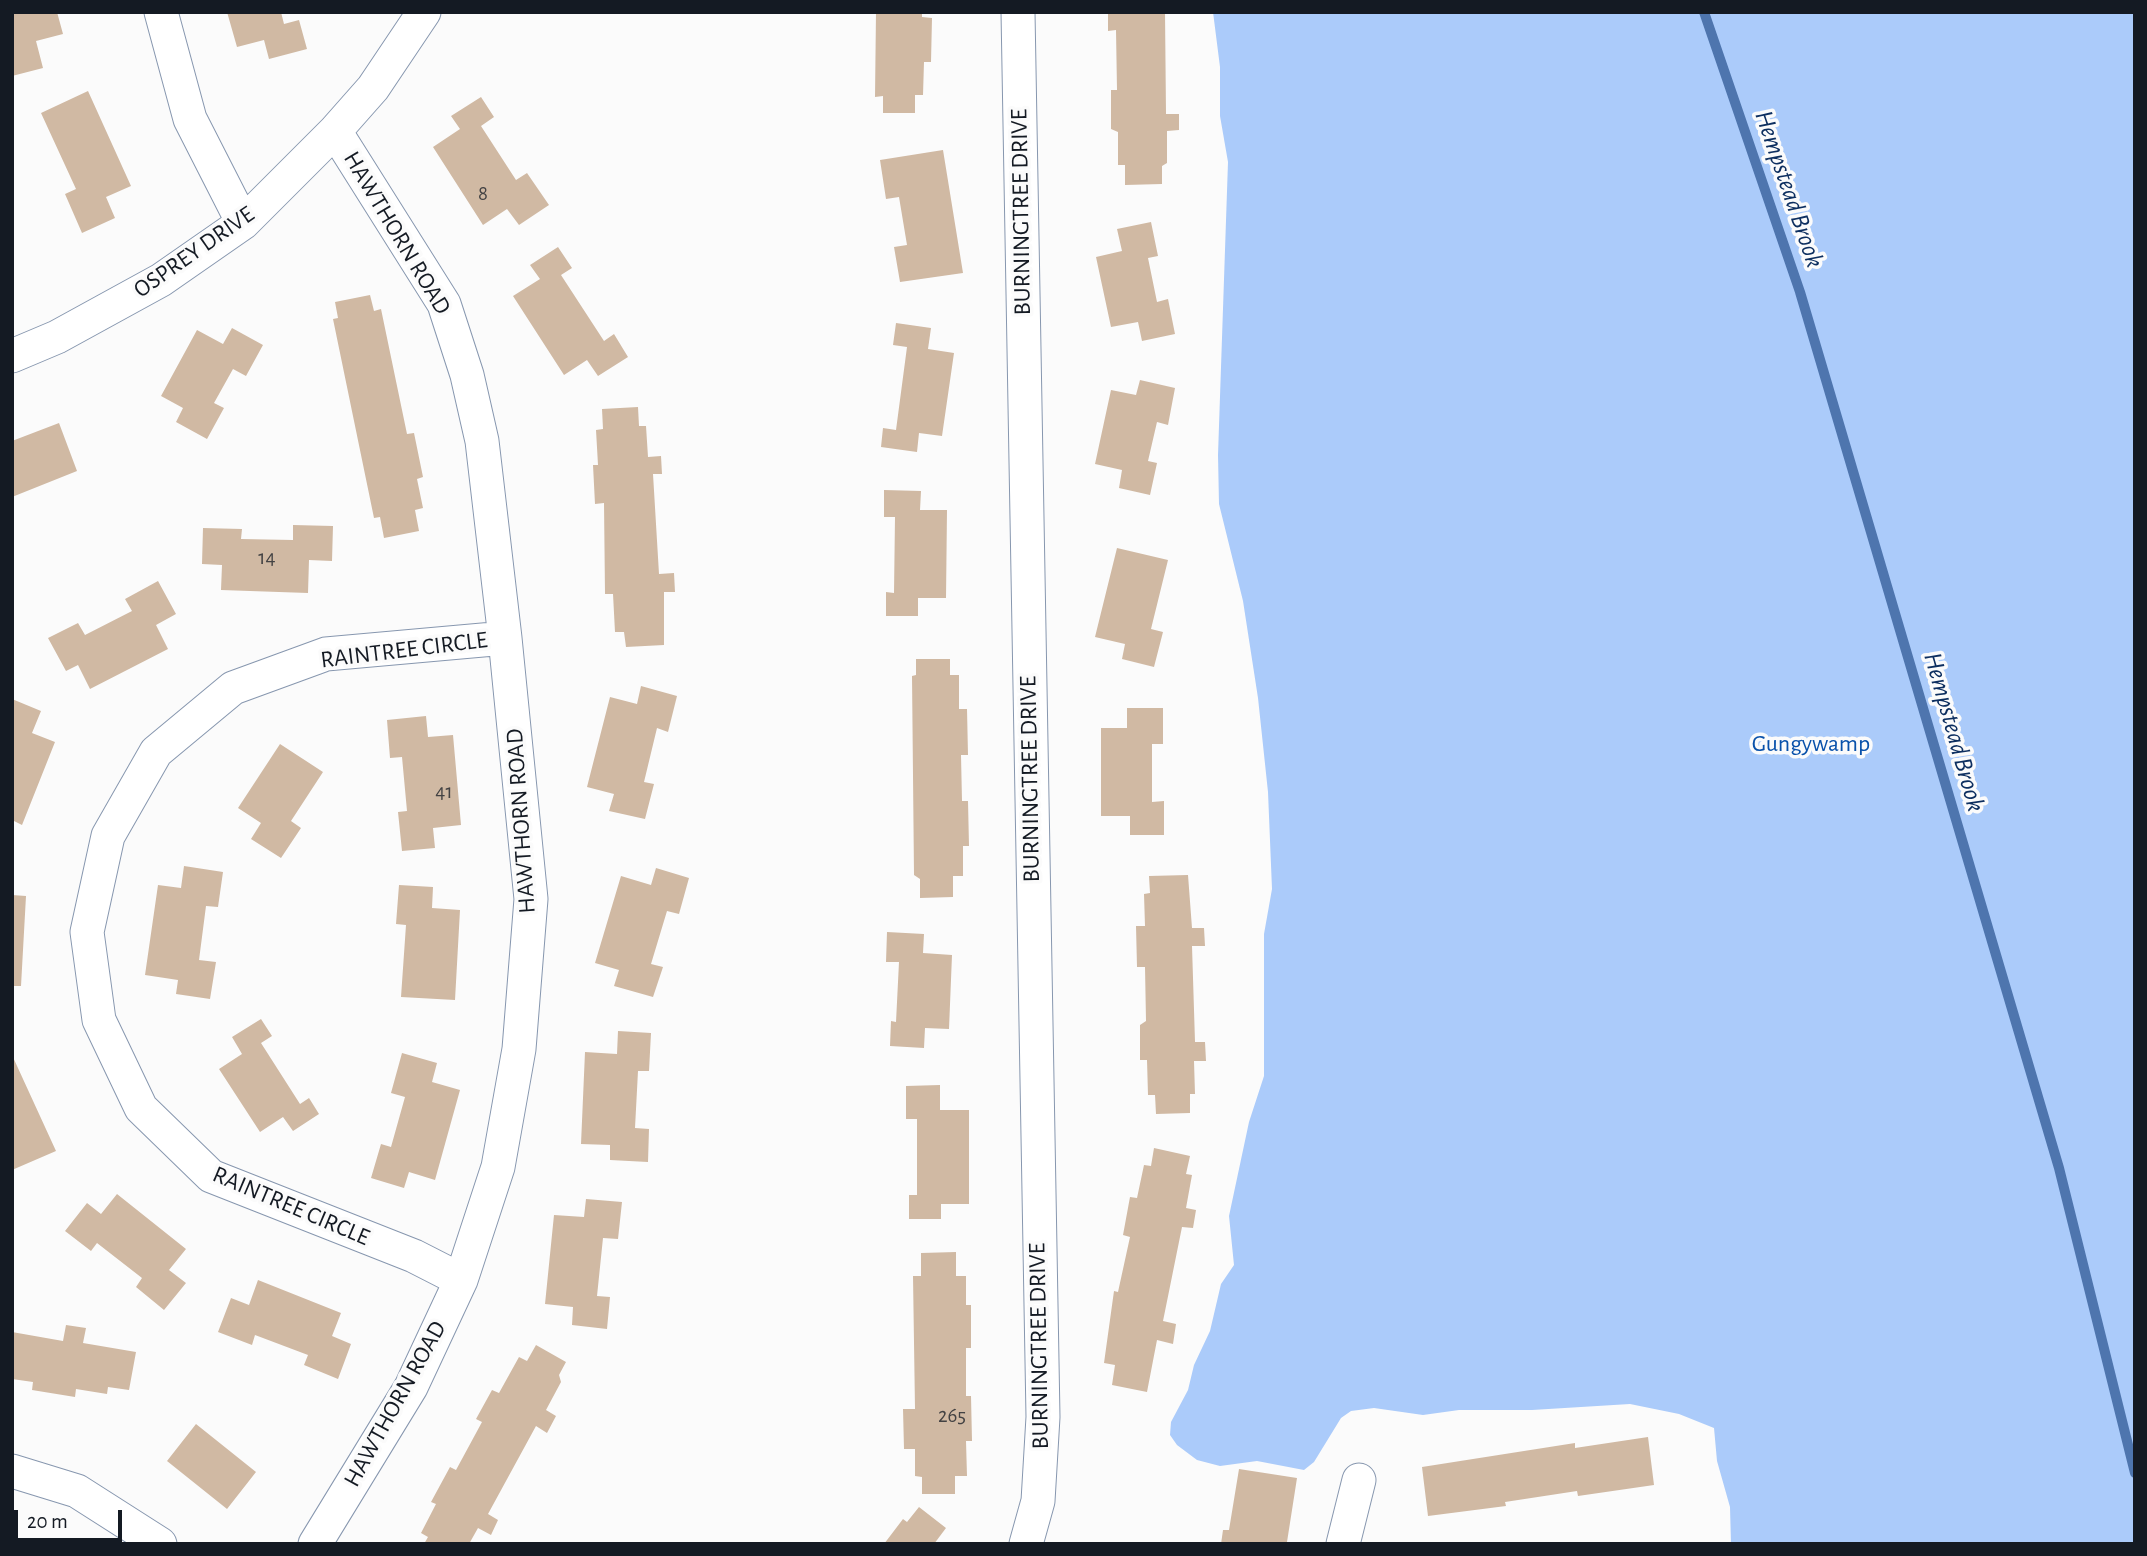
<!DOCTYPE html>
<html>
<head>
<meta charset="utf-8">
<style>
  body { margin:0 }
  #map { position:relative; width:2147px; height:1556px; overflow:hidden; background:#fbfbfb; font-family:"Alegreya Sans",sans-serif }
  canvas { display:block }
  .frame { position:absolute; inset:0; border:14px solid #141a23; pointer-events:none }
  .scale { position:absolute; left:14px; top:1510px; width:108px; height:32px; box-sizing:border-box; border:4px solid #141a23; border-top:0; padding-left:9px; font-size:21px; line-height:24px; white-space:nowrap; color:#141a23; -webkit-text-stroke:5px #fbfbfb; paint-order:stroke }
</style>
</head>
<body>
<div id="map">
<canvas width="2147" height="1556"></canvas>
<div class="frame"></div>
<div class="scale">20 m</div>
</div>
<script>
const c = document.querySelector('canvas').getContext('2d');
c.lineJoin = 'round';
function fillPath(path, color) { c.fillStyle = color; c.fill(path, 'evenodd'); }
const shape = rows => new Path2D(rows.map(r => 'M' + r).join(''));
function strokePath(path, color, width, dash) { c.strokeStyle = color; c.lineWidth = width; c.lineCap = dash ? 'butt' : 'round'; c.setLineDash(dash || []); c.stroke(path); }
function drawText(font, color, halo, rows, align = 'center') {
  c.font = font + ' "Alegreya Sans",sans-serif'; c.lineWidth = 7; c.setLineDash([]); c.textBaseline = 'middle'; c.strokeStyle = halo; c.fillStyle = color; for (const [text, x, y, turn = 0] of rows) {
    c.save(); c.translate(x, y); c.rotate((+turn || 0) * Math.PI / 180); c.textAlign = isNaN(turn) ? turn : align; if (halo) c.strokeText(text, 0, 0); c.fillText(text, 0, 0); c.restore();
  }
}
fillPath(shape([
  [1213,12,2135,12,2135,1544,1731,1544,1730,1507,1717,1461,1714,1428,1679,1414,1630,1404,1532,1410,1459,1410,1423,1415,1374,1408,1351,1411,1341,1418,1314,1462,1304,1470,1257,1461,1220,1466,1197,1460,1177,1445,1170,1435,1171,1422,1188,1390,1194,1365,1210,1331,1221,1284,1234,1265,1229,1216,1249,1122,1264,1076,1264,934,1272,889,1268,792,1258,698,1243,601,1219,504,1218,455,1228,162,1220,116,1220,67]
]), '#abcbfa');
strokePath(shape([
  [1704,12,1800,292,2059,1168,2135,1473]
]), '#4e75ae', 10);
fillPath(shape([
  [12,12,57,12,63,34,36,41,43,68,12,76],
  [227,12,281,12,284,24,299,20,307,49,269,59,264,40,237,47],
  [876,12,922,12,922,17,932,18,931,62,924,62,923,95,915,95,915,113,883,113,883,96,875,97],
  [1108,12,1165,12,1166,114,1179,114,1179,130,1167,131,1167,163,1162,166,1162,184,1125,185,1125,165,1118,165,1118,132,1111,129,1111,90,1117,90,1116,30,1108,31],
  [88,91,131,186,106,197,115,218,82,233,65,194,76,189,41,113],
  [481,97,494,117,481,126,516,180,527,173,549,205,519,225,507,209,483,225,433,147,460,129,451,116],
  [943,150,963,273,900,282,894,247,907,245,899,197,886,199,880,160],
  [1151,222,1158,256,1148,258,1157,302,1168,299,1175,334,1142,341,1138,322,1111,327,1096,257,1122,251,1117,229],
  [558,247,572,268,561,275,604,341,614,334,628,357,598,376,587,360,564,375,513,296,540,279,530,265],
  [370,295,374,311,381,309,407,434,414,433,423,477,417,479,423,508,415,510,419,531,384,538,380,517,374,518,333,319,338,318,335,302],
  [896,323,931,328,928,349,954,353,942,436,919,433,917,452,881,447,883,428,896,430,907,347,893,345],
  [232,328,263,345,246,376,233,369,214,403,224,408,207,439,176,422,183,408,161,396,197,330,223,344],
  [1140,380,1175,388,1168,425,1157,422,1148,461,1157,463,1150,495,1119,488,1122,470,1095,464,1111,390,1136,395],
  [638,407,639,426,646,426,648,457,661,456,662,474,653,474,659,574,674,573,675,592,664,592,664,645,626,647,624,632,615,632,613,594,605,594,604,503,595,504,593,465,598,465,596,430,603,429,602,409],
  [59,423,77,471,12,497,12,441],
  [884,490,921,491,920,510,947,510,946,598,918,598,918,616,886,616,886,592,894,593,895,517,884,517],
  [293,525,333,526,332,561,309,560,308,593,221,590,222,565,202,564,203,528,242,529,241,539,293,540],
  [1117,548,1168,560,1151,629,1163,632,1154,667,1122,659,1125,644,1095,637],
  [158,581,176,614,156,625,168,649,90,689,78,665,66,671,48,638,78,623,85,635,132,611,125,599],
  [916,659,950,659,950,675,959,675,959,709,967,709,968,755,961,755,962,801,968,801,969,846,963,846,963,876,953,876,953,897,920,898,920,879,914,875,912,676,916,675],
  [641,686,677,696,668,732,657,728,644,782,654,784,645,819,609,811,614,794,587,787,610,697,637,704],
  [12,699,41,711,32,733,55,742,22,825,12,820],
  [1127,708,1163,708,1163,744,1152,744,1152,802,1164,801,1164,835,1130,835,1130,816,1101,816,1101,728,1127,728],
  [426,716,428,737,453,735,461,825,433,828,435,848,402,851,398,812,407,811,402,757,390,758,387,720],
  [280,744,323,772,291,821,301,828,281,858,251,839,261,823,238,808],
  [184,866,223,872,218,907,206,906,199,960,216,962,210,999,176,994,178,980,145,975,158,885,181,888],
  [656,868,689,878,679,914,667,911,651,964,663,967,653,997,614,986,619,970,595,963,621,876,651,885],
  [1188,875,1192,928,1204,928,1205,946,1192,946,1195,1042,1205,1042,1206,1061,1194,1061,1195,1094,1190,1094,1190,1113,1156,1114,1155,1095,1148,1095,1147,1060,1140,1060,1140,1025,1146,1021,1145,967,1137,967,1136,926,1145,926,1144,894,1150,893,1149,876],
  [399,885,433,887,432,908,460,910,455,1000,401,997,406,925,396,924],
  [12,895,26,896,21,986,12,986],
  [887,932,924,934,923,953,952,955,949,1029,925,1028,924,1048,890,1046,891,1021,896,1022,899,962,886,962],
  [261,1019,272,1036,261,1043,300,1104,309,1098,319,1114,293,1131,283,1117,260,1132,219,1069,242,1054,232,1037],
  [618,1031,651,1033,649,1071,638,1071,635,1128,649,1129,648,1162,610,1160,610,1145,581,1144,585,1052,617,1054],
  [402,1053,437,1063,432,1082,460,1090,435,1180,409,1172,404,1188,371,1178,381,1144,391,1147,405,1097,391,1093],
  [12,1055,56,1151,12,1170],
  [940,1085,940,1110,969,1110,969,1204,941,1204,941,1219,909,1219,909,1195,917,1195,917,1119,906,1119,906,1086],
  [1154,1148,1190,1156,1186,1174,1192,1175,1186,1208,1196,1210,1193,1228,1182,1227,1163,1321,1176,1324,1173,1344,1157,1340,1147,1392,1112,1385,1115,1365,1104,1363,1114,1291,1118,1292,1130,1237,1123,1235,1130,1197,1137,1198,1144,1165,1151,1166],
  [117,1194,186,1249,169,1270,186,1283,164,1310,136,1287,142,1278,97,1243,91,1251,65,1231,87,1203,101,1214],
  [586,1199,622,1202,618,1239,603,1238,597,1296,610,1297,607,1329,572,1325,573,1307,545,1304,554,1215,584,1217],
  [956,1252,956,1276,966,1276,966,1305,971,1305,971,1348,966,1348,966,1396,971,1396,972,1441,966,1441,967,1476,955,1476,955,1494,922,1494,922,1477,915,1476,915,1449,904,1449,903,1409,915,1409,913,1276,921,1276,921,1253],
  [258,1280,341,1313,332,1336,351,1344,338,1379,304,1365,308,1355,255,1335,252,1345,218,1332,231,1298,249,1305],
  [66,1325,86,1328,83,1343,136,1352,129,1390,108,1387,107,1394,76,1389,75,1397,32,1390,33,1382,12,1379,12,1332,63,1341],
  [536,1345,566,1362,559,1375,561,1382,546,1410,556,1416,547,1433,536,1426,488,1514,498,1520,491,1535,478,1528,469,1544,424,1544,428,1537,421,1533,436,1504,431,1502,450,1467,456,1470,482,1422,476,1419,492,1390,499,1393,519,1357,527,1361],
  [196,1424,256,1472,227,1509,167,1461],
  [1648,1437,1654,1485,1578,1496,1577,1491,1505,1502,1506,1506,1428,1516,1422,1467,1575,1443,1575,1448],
  [1239,1469,1297,1478,1287,1542,1221,1544,1223,1530,1229,1530],
  [919,1507,946,1528,934,1544,884,1544,903,1519,907,1522]
]), '#d0b9a3');
const minor = shape([
  [161,12,190,119,243,223],
  [1018,12,1043,1417,1038,1501,1026,1544],
  [12,356,57,337,161,280,243,223,335,131,373,88,424,12],
  [461,1280,414,1256,211,1176,141,1108,99,1020,87,932,108,836,156,752,233,688,326,654,505,638],
  [12,1471,77,1491,160,1544],
  [315,1544,411,1387,461,1280,498,1167,519,1049,531,899,505,638,482,441,467,375,444,304,335,131],
  [1343,1544,1359,1480]
]);
strokePath(minor, '#8797af', 35);
strokePath(minor, '#fff', 33);
drawText('21px', '#434243', null, [
  ["8",483,194],
  ["14",267,558],
  ["41",444,792],
  ["265",952,1416]
]);
drawText('24px', '#141a23', '#fbfbfb', [
  ["BURNINGTREE DRIVE",1021,212,-91],
  ["HAWTHORN ROAD",397,233,59],
  ["OSPREY DRIVE",194,252,-35],
  ["RAINTREE CIRCLE",404,650,-7],
  ["BURNINGTREE DRIVE",1030,779,-91],
  ["HAWTHORN ROAD",521,821,-94],
  ["RAINTREE CIRCLE",291,1206,23],
  ["BURNINGTREE DRIVE",1039,1346,-91],
  ["HAWTHORN ROAD",395,1404,-61]
]);
drawText('24px', '#0951aa', '#fbfbfb', [
  ["Gungywamp",1811,744]
]);
drawText('italic 26px', '#0d2f60', '#fbfbfb', [
  ["Hempstead Brook",1789,189,71],
  ["Hempstead Brook",1954,732,74]
]);
</script>
</body>
</html>
